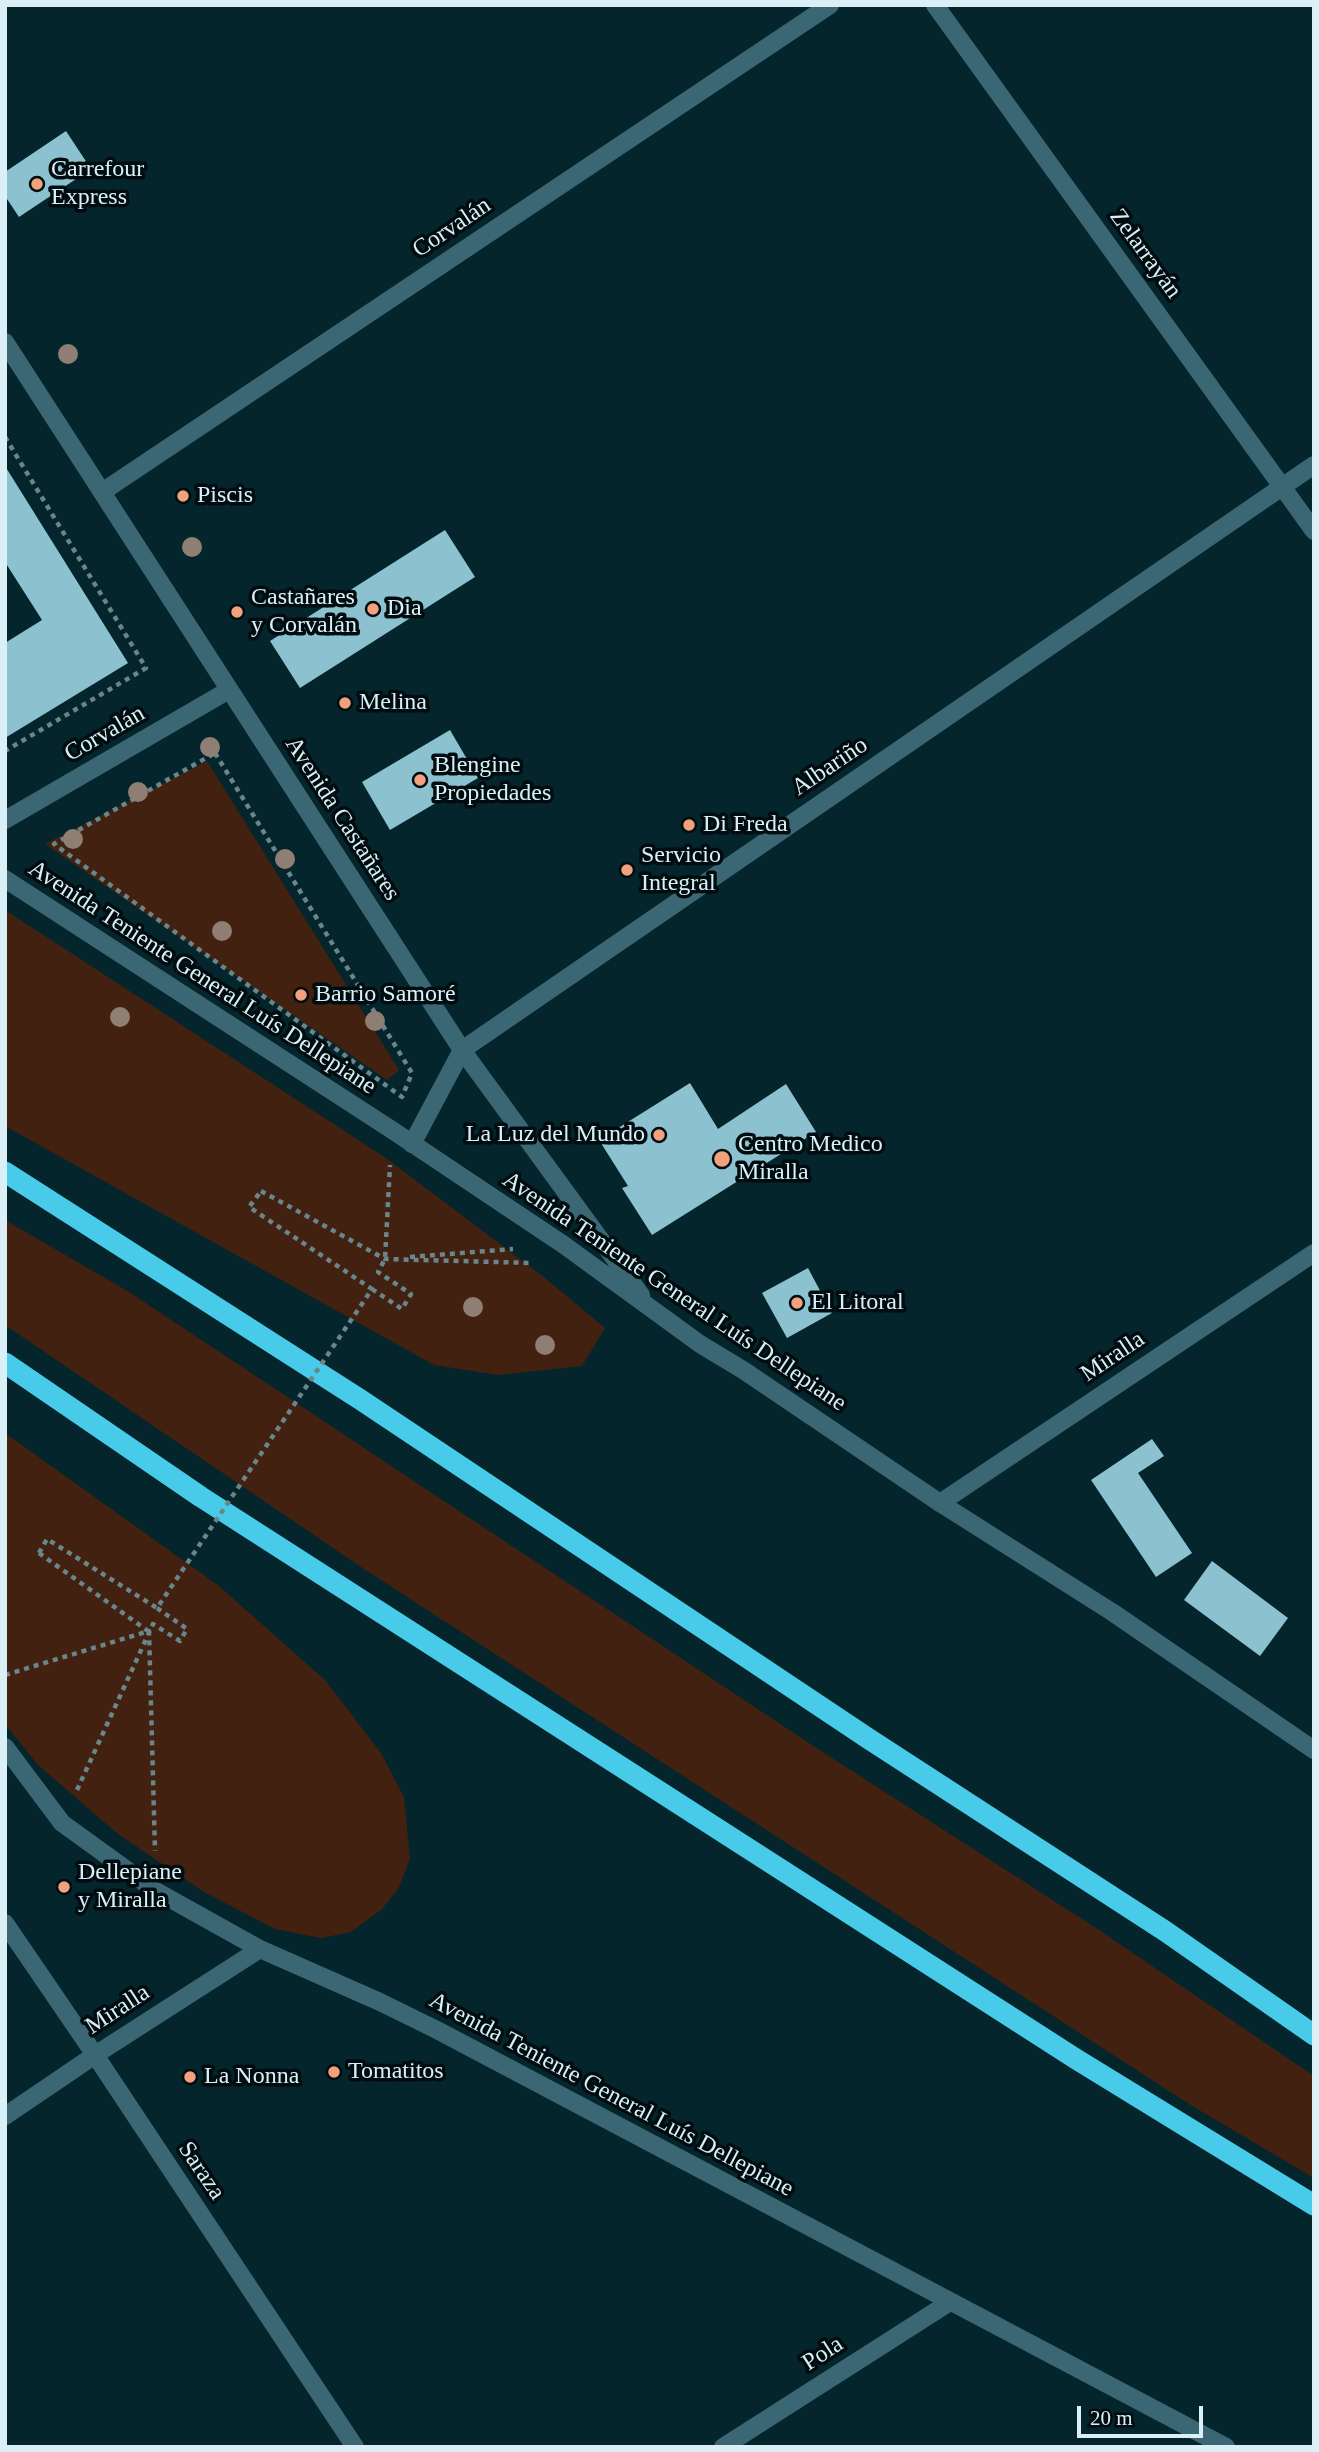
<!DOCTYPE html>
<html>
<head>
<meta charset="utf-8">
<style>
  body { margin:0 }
  #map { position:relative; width:1319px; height:2452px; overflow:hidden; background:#05252c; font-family:Georgia,serif }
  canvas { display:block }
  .frame { position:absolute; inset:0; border:7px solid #daf0f6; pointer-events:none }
  .scale { position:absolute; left:1077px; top:2406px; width:126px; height:32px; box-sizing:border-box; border:4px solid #daf0f6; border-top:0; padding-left:9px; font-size:21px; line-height:24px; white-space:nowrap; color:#daf0f6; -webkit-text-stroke:5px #010c10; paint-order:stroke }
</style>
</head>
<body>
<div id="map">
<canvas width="1319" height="2452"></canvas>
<div class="frame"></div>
<div class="scale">20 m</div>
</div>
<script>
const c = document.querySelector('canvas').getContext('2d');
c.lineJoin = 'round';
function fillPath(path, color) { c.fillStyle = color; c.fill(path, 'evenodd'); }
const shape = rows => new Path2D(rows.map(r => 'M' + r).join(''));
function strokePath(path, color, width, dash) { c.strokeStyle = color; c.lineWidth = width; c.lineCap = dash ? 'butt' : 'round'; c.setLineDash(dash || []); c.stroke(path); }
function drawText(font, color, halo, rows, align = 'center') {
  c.font = font + ' Georgia,serif'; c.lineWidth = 7; c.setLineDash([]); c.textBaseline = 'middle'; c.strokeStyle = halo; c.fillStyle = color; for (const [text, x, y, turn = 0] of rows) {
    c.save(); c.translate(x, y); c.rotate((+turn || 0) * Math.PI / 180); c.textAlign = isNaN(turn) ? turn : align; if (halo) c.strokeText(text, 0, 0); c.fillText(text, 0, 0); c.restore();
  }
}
fillPath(shape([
  [207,761,399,1070,387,1080,45,844],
  [5,910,386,1158,545,1278,605,1328,582,1366,498,1375,434,1365,5,1126],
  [5,1220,129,1292,815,1747,1099,1930,1314,2076,1314,2178,1189,2104,361,1567,5,1325],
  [5,1433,219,1586,325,1680,381,1753,404,1797,410,1859,398,1889,382,1909,351,1932,321,1938,275,1929,204,1892,118,1834,38,1765,5,1724]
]), '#422110');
fillPath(shape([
  [66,131,91,169,19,217,5,196,5,172],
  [5,466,128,663,5,738,5,643,42,620,5,562],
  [445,530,475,577,300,688,270,641],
  [450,730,478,778,390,830,362,782],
  [690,1083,718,1129,786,1084,816,1132,652,1235,622,1188,628,1186,599,1140],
  [808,1268,832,1313,787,1338,762,1293],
  [1152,1439,1164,1456,1138,1473,1192,1553,1156,1577,1091,1480],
  [1212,1561,1288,1618,1260,1656,1184,1600]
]), '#8cc2d0');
strokePath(shape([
  [5,437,146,668,5,751],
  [215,753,412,1073,402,1097,54,844,215,753],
  [261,1191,385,1259,533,1263],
  [410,1257,513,1249],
  [372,1289,402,1309,411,1294,378,1272,385,1259,390,1165],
  [39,1553,148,1631],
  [5,1675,149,1631,155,1851],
  [77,1790,153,1624,180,1641,187,1629,157,1608]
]), '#6a858b', 4.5, [5, 5]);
strokePath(shape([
  [5,1923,95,2055]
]), '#3a6773', 18);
strokePath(shape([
  [935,5,1314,531],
  [102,492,830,5],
  [5,820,229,690],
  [412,1144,462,1050,1314,465],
  [940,1503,1314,1253],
  [95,2055,355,2447],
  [5,2116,95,2055,260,1949],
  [723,2447,950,2302]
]), '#3a6773', 18);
strokePath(shape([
  [5,342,462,1050,641,1295],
  [5,879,392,1130,564,1245,700,1344,743,1370,940,1503,1112,1612,1314,1750],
  [5,1747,62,1823,156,1891,260,1949,380,2002,437,2030,1226,2447]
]), '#3a6773', 18);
strokePath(shape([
  [5,1172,361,1400,869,1739,1165,1931,1314,2035],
  [5,1363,201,1497,1076,2059,1314,2205]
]), '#48cbe9', 21);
strokePath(shape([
  [39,1553,47,1539,157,1608,372,1289,249,1207,261,1191]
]), '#6a858b', 4.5, [5, 5]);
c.fillStyle = '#8e7e74';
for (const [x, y] of [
  [68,354],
  [192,547],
  [210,747],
  [138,792],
  [73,839],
  [285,859],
  [222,931],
  [120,1017],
  [375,1021],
  [473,1307],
  [545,1345]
]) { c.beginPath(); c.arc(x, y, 10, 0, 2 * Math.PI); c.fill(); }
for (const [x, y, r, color] of [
  [37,184,7,"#f1a17c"],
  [183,496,7,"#f1a17c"],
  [373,609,7,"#f1a17c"],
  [237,612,7,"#f1a17c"],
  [345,703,7,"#f1a17c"],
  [420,780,7,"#f1a17c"],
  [689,825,7,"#f1a17c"],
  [627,870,7,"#f1a17c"],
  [301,995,7,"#f1a17c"],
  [659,1135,7,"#f1a17c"],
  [722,1159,9,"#f1a17c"],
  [797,1303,7,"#f1a17c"],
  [64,1887,7,"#f1a17c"],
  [334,2072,7,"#f1a17c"],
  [190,2077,7,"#f1a17c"]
]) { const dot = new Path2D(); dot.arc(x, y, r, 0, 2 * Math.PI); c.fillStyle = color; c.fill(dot); strokePath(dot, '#010c10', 2.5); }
drawText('24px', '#daf0f6', '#010c10', [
  ["Carrefour",51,170],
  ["Express",51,198],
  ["Piscis",197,496],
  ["Castañares",251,598],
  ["y Corvalán",251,626],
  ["Dia",387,609],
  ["Melina",359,703],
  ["Blengine",434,766],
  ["Propiedades",434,794],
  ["Di Freda",703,825],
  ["Servicio",641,856],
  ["Integral",641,884],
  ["Barrio Samoré",315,995],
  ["La Luz del Mundo",645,1135,"right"],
  ["Centro Medico",738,1145],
  ["Miralla",738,1173],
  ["El Litoral",811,1303],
  ["Dellepiane",78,1873],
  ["y Miralla",78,1901],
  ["Tomatitos",348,2072],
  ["La Nonna",204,2077]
], 'left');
drawText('24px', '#daf0f6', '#010c10', [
  ["Corvalán",452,228,-34],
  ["Zelarrayán",1145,254,54],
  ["Corvalán",105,734,-30],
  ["Albariño",830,767,-34],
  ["Avenida Castañares",342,819,57],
  ["Avenida Teniente General Luís Dellepiane",202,978,33],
  ["Avenida Teniente General Luís Dellepiane",674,1292,34],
  ["Miralla",1113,1357,-34],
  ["Miralla",118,2010,-33],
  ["Avenida Teniente General Luís Dellepiane",611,2095,28],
  ["Saraza",201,2171,56],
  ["Pola",823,2354,-33]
]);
</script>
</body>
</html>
